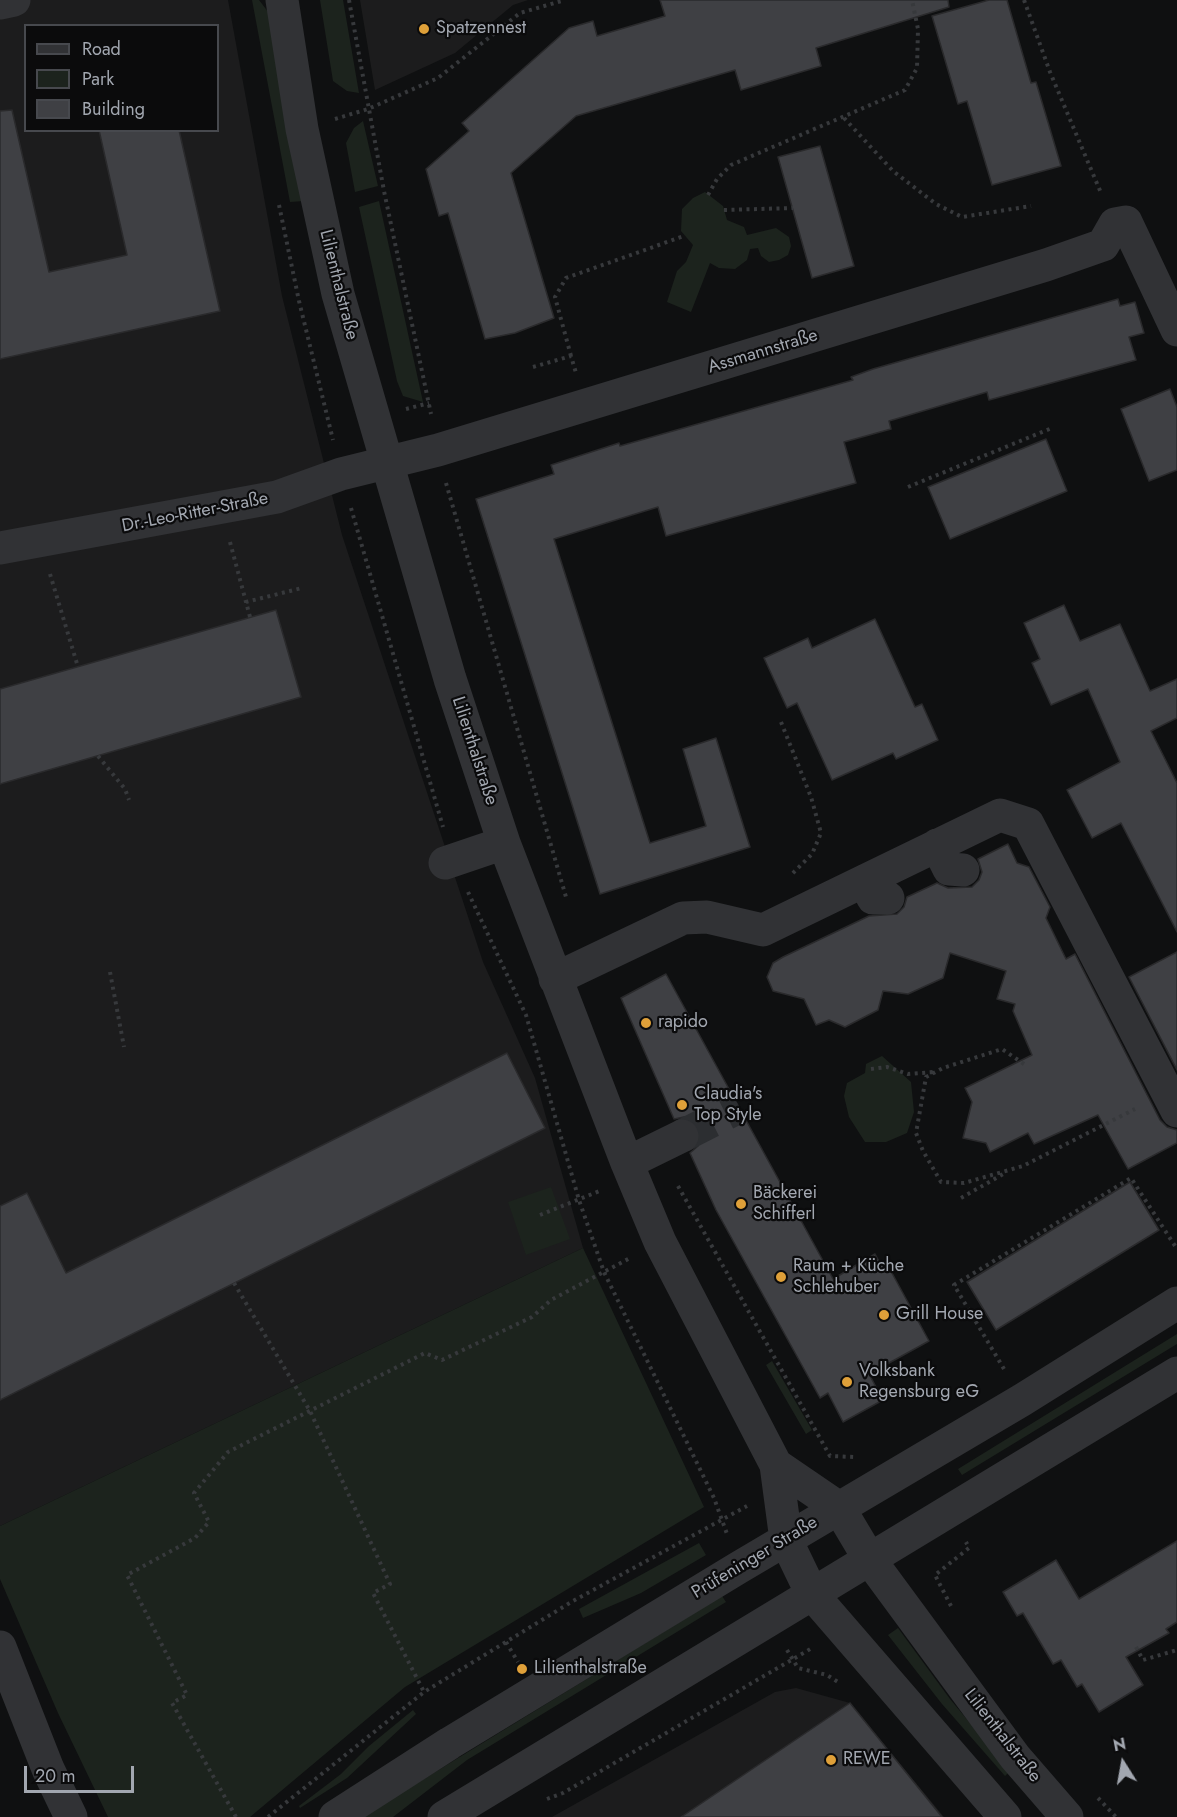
<!DOCTYPE html>
<html>
<head>
<meta charset="utf-8">
<style>
  body { margin:0 }
  #map { position:relative; width:1177px; height:1817px; overflow:hidden; background:#0f1011; font-family:Jost,sans-serif }
  canvas { display:block }
  .legend { position:absolute; left:24px; top:24px; width:195px; height:108px; box-sizing:border-box; background:#0b0b0c; border:2px solid #47494e; margin:0; padding:8px 10px; list-style:none; font-size:18px; color:#a2a7b0 }
  .legend li { display:flex; align-items:center; gap:12px; height:30px }
  .legend b { width:30px; border:2px solid #47494e }
  .north { position:absolute; left:1093px; top:1733px; width:60px; height:60px; -webkit-text-stroke:4px #0b0b0c; paint-order:stroke; rotate:349deg; font-size:16px; font-weight:700; line-height:24px; text-align:center; color:#a2a7b0 }
  .north::after { content:''; display:block; margin:auto; width:21px; height:27px; background:#a2a7b0; clip-path:polygon(50% 0,100% 100%,50% 72%,0 100%) }
  .scale { position:absolute; left:24px; top:1766px; width:110px; height:27px; box-sizing:border-box; border:3px solid #a2a7b0; border-top:0; padding-left:8px; font-size:18px; line-height:21px; white-space:nowrap; color:#a2a7b0; -webkit-text-stroke:4px #0b0b0c; paint-order:stroke }
</style>
</head>
<body>
<div id="map">
<canvas width="1177" height="1817"></canvas>
<ul class="legend">
<li><b style="height:8px;background:#313235"></b>Road</li>
<li><b style="height:16px;background:#1c231d"></b>Park</li>
<li><b style="height:16px;background:#3f4044"></b>Building</li>
</ul>
<div class="north">N</div>
<div class="scale">20 m</div>
</div>
<script>
const c = document.querySelector('canvas').getContext('2d');
c.lineJoin = 'round';
function fillPath(path, color) { c.fillStyle = color; c.fill(path, 'evenodd'); }
const shape = rows => new Path2D(rows.map(r => 'M' + r).join(''));
function strokePath(path, color, width, dash) { c.strokeStyle = color; c.lineWidth = width; c.lineCap = dash ? 'butt' : 'round'; c.setLineDash(dash || []); c.stroke(path); }
function drawText(font, color, halo, rows, align = 'center') {
  c.font = font + ' Jost,sans-serif'; c.lineWidth = 4.5; c.setLineDash([]); c.textBaseline = 'middle'; c.strokeStyle = halo; c.fillStyle = color; for (const [text, x, y, turn = 0] of rows) {
    c.save(); c.translate(x, y); c.rotate((+turn || 0) * Math.PI / 180); c.textAlign = isNaN(turn) ? turn : align; if (halo) c.strokeText(text, 0, 0); c.fillText(text, 0, 0); c.restore();
  }
}
fillPath(shape([
  [0,0,228,0,282,296,342,535,483,962,535,1078,583,1248,0,1526],
  [26,26,218,26,218,130,26,130],
  [360,0,528,0,513,5,455,53,375,90],
  [796,1688,850,1703,944,1817,552,1817,775,1692]
]), '#1c1c1d');
fillPath(shape([
  [252,0,259,0,272,17,304,201,290,202],
  [320,0,343,0,359,93,347,91,333,81],
  [363,121,378,186,355,192,346,143,354,128],
  [705,192,723,206,727,220,744,227,747,235,776,228,789,237,791,246,788,255,779,260,769,262,761,256,758,248,750,249,747,260,735,269,719,268,710,263,691,312,667,302,677,271,686,262,693,245,681,231,682,209,693,198],
  [379,201,423,402,403,396,397,381,359,207],
  [882,1056,911,1082,914,1112,907,1133,886,1142,865,1142,849,1117,844,1096,847,1083,865,1073,866,1064],
  [551,1187,570,1239,526,1255,508,1202],
  [583,1248,704,1507,405,1687,250,1817,108,1817,58,1713,0,1579,0,1526],
  [1177,1334,1177,1344,962,1475,958,1469],
  [772,1361,812,1430,806,1434,766,1365],
  [699,1543,706,1555,641,1593,583,1618,579,1609],
  [722,1596,726,1602,467,1760,393,1817,362,1817],
  [898,1628,950,1699,1010,1771,1005,1776,942,1704,888,1635],
  [413,1710,416,1714,347,1778,300,1808,299,1806,341,1774,369,1746]
]), '#1c231d');
const building = shape([
  [660,0,948,0,949,7,816,48,821,66,741,90,735,70,576,116,511,173,554,318,515,333,485,339,448,213,439,216,426,169,469,131,462,123,569,28,593,21,597,36,665,16,660,0],
  [989,0,1007,0,1031,83,1036,82,1061,166,992,185,967,101,958,104,932,16,989,0],
  [12,110,49,272,127,255,99,130,179,130,220,311,0,359,0,111,12,110],
  [820,146,854,266,812,278,778,157,820,146],
  [1118,299,1120,306,1135,302,1144,333,1129,337,1136,360,989,400,987,392,889,421,891,429,844,442,856,483,666,536,658,507,554,539,650,843,706,826,683,749,716,738,750,847,600,894,476,499,554,474,551,465,619,443,620,446,853,380,851,377,873,369,1118,299],
  [1170,389,1177,407,1177,470,1149,481,1121,409,1170,389],
  [1046,439,1067,491,950,539,928,487,1046,439],
  [1064,605,1080,641,1120,624,1150,691,1177,679,1177,718,1151,731,1177,783,1177,932,1121,823,1092,838,1067,790,1120,762,1088,689,1051,705,1032,663,1040,659,1024,623,1064,605],
  [276,610,301,697,0,784,0,689,276,610],
  [875,619,915,707,922,704,938,740,896,759,893,753,832,780,797,703,787,708,764,658,808,638,812,648,875,619],
  [1008,844,1017,863,1029,867,1050,907,1046,918,1066,959,1075,954,1160,1120,1167,1127,1177,1130,1177,1143,1128,1169,1098,1115,1034,1144,1028,1133,990,1152,986,1143,963,1138,972,1102,965,1088,1032,1055,1013,1011,1015,1004,997,999,1006,971,950,953,943,978,908,994,883,991,878,1010,845,1027,829,1020,816,1025,804,999,773,991,767,977,773,963,783,957,869,916,897,914,904,907,907,897,937,883,948,888,972,887,979,880,982,872,978,859,1008,844],
  [1177,952,1177,1070,1129,977,1177,952],
  [666,974,833,1279,875,1254,881,1265,886,1262,929,1341,869,1374,883,1400,843,1422,828,1393,820,1398,716,1210,690,1153,698,1146,701,1138,699,1128,692,1120,684,1117,674,1119,621,998,666,974],
  [507,1053,545,1128,0,1400,0,1206,27,1193,66,1273,507,1053],
  [1130,1182,1159,1230,996,1330,967,1282,1130,1182],
  [1177,1541,1177,1622,1166,1629,1169,1633,1126,1657,1143,1685,1099,1712,1082,1684,1077,1687,1061,1660,1053,1664,1023,1613,1017,1616,1003,1592,1056,1560,1079,1599,1177,1541],
  [850,1703,942,1817,681,1817,850,1703]
]);
fillPath(building, '#3f4044');
strokePath(building, '#2a2a2c', 1.5);
strokePath(shape([
  [682,1136,739,1107]
]), '#2c2e31', 33, [33, 16]);
strokePath(shape([
  [349,0,384,191,431,414],
  [1024,0,1050,72,1101,193],
  [844,118,893,171,936,204,962,217,1031,206],
  [335,119,368,109,438,78,520,13,565,0],
  [708,195,717,179,731,165,905,90,917,68,918,29,912,0],
  [279,205,299,301,333,440],
  [724,210,793,208],
  [571,356,555,297,566,278,684,236],
  [533,367,571,356,576,373],
  [406,409,429,403],
  [446,483,566,897],
  [908,487,1052,428],
  [351,508,443,827],
  [230,542,246,602],
  [50,574,78,667],
  [250,617,246,602,302,588],
  [781,722,811,797,821,833,812,854,791,875],
  [98,756,125,789,129,800],
  [468,892,526,1015,579,1200,604,1272,714,1498,727,1534],
  [110,972,124,1047],
  [1024,1064,1002,1049,943,1068,926,1077,916,1133,923,1151,941,1182,964,1183,1023,1166,1135,1109],
  [871,1069,887,1067,908,1074,934,1072],
  [678,1186,830,1456,854,1457],
  [961,1198,1005,1173],
  [540,1215,602,1190],
  [234,1283,310,1411,390,1584,373,1593,424,1692],
  [1004,1369,954,1285,1131,1178,1177,1249],
  [951,1606,935,1575,969,1548,966,1542],
  [506,1642,518,1662],
  [1136,1647,1143,1660,1177,1650],
  [787,1650,798,1668,827,1675,838,1682],
  [1098,1798,1116,1817],
  [547,1799,563,1793,812,1648],
  [236,1817,172,1703,187,1695,127,1575,195,1538,209,1522,194,1493,228,1452,425,1353,442,1360,532,1317,551,1300,630,1258],
  [268,1817,424,1692,573,1601,747,1506]
]), '#37393c', 4, [3, 4.5]);
strokePath(shape([
  [282,0,302,129,338,294,450,679,504,843,627,1163,660,1242,776,1465,786,1540,812,1594,1005,1817],
  [0,3,14,0],
  [0,548,277,497,341,474,438,450,1046,265,1103,245,1115,224,1126,222,1177,330],
  [937,845,949,869,963,870],
  [445,863,504,843],
  [864,881,873,898,888,898],
  [555,979,683,918,707,917,763,930,1000,815,1028,824,1177,1111],
  [627,1163,682,1136],
  [776,1465,839,1508,870,1560,1015,1757,1067,1817],
  [0,1647,48,1769,71,1817],
  [335,1817,450,1743,738,1568,1022,1400,1177,1303],
  [444,1817,1177,1373]
]), '#313235', 33);
for (const [x, y, r, color] of [
  [424,29,6,"#dfa039"],
  [646,1023,6,"#dfa039"],
  [682,1105,6,"#dfa039"],
  [741,1204,6,"#dfa039"],
  [781,1277,6,"#dfa039"],
  [884,1315,6,"#dfa039"],
  [847,1382,6,"#dfa039"],
  [522,1669,6,"#dfa039"],
  [831,1760,6,"#dfa039"]
]) { const dot = new Path2D(); dot.arc(x, y, r, 0, 2 * Math.PI); c.fillStyle = color; c.fill(dot); strokePath(dot, '#0b0b0c', 2); }
drawText('18px', '#a2a7b0', '#0b0b0c', [
  ["Spatzennest",436,29],
  ["rapido",658,1023],
  ["Claudia's",694,1095],
  ["Top Style",694,1116],
  ["Bäckerei",753,1194],
  ["Schifferl",753,1215],
  ["Raum + Küche",793,1267],
  ["Schlehuber",793,1288],
  ["Grill House",896,1315],
  ["Volksbank",859,1372],
  ["Regensburg eG",859,1393],
  ["Lilienthalstraße",534,1669],
  ["REWE",843,1760]
], 'left');
drawText('18px', '#a2a7b0', '#0b0b0c', [
  ["Lilienthalstraße",338,285,76],
  ["Assmannstraße",763,352,-17],
  ["Dr.-Leo-Ritter-Straße",195,513,-11],
  ["Lilienthalstraße",474,751,72],
  ["Prüfeninger Straße",755,1558,-31],
  ["Lilienthalstraße",1002,1736,52]
]);
</script>
</body>
</html>
